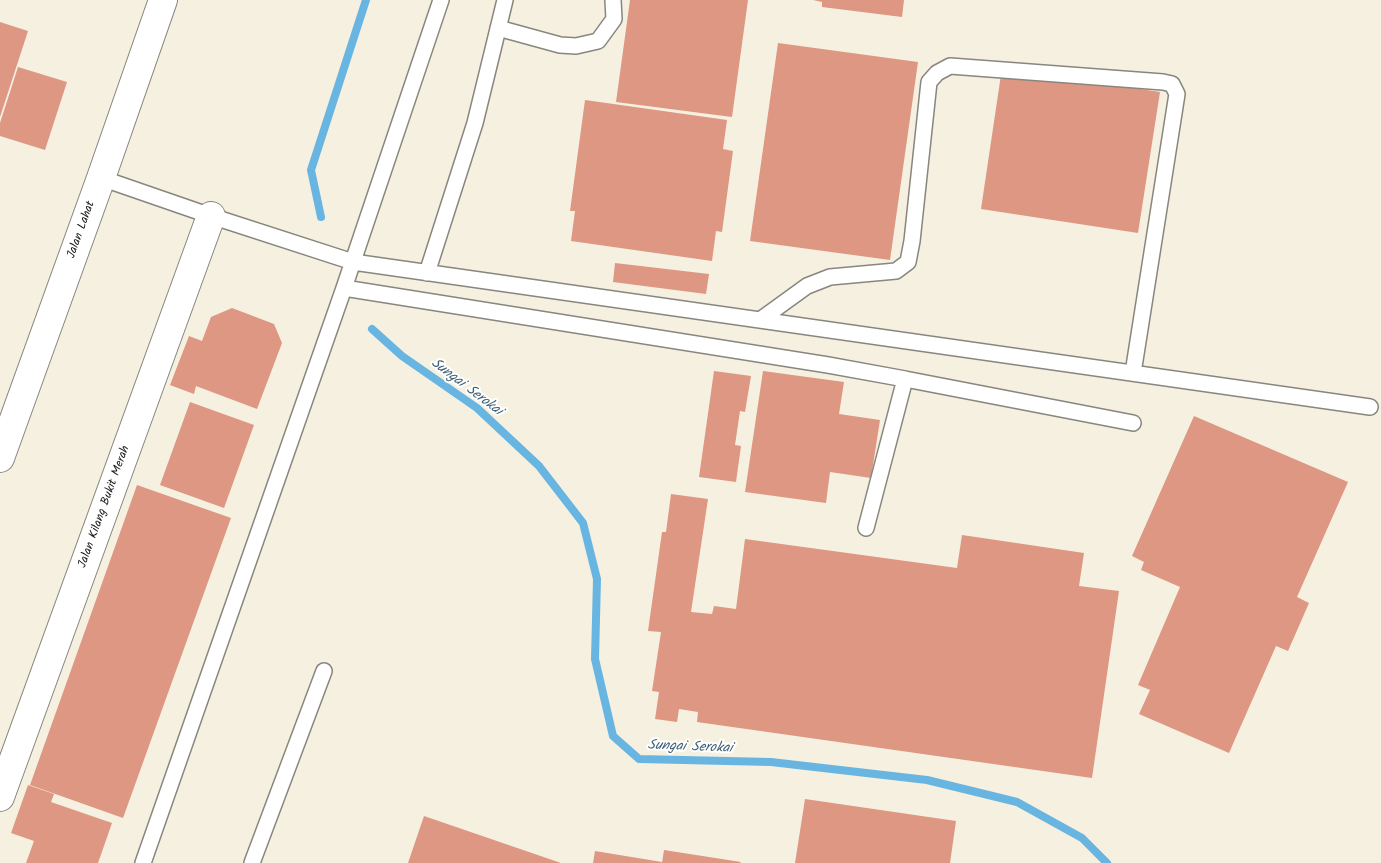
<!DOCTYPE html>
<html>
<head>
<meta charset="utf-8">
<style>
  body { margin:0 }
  canvas { display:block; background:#f5f0e0 }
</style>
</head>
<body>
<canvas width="1381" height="863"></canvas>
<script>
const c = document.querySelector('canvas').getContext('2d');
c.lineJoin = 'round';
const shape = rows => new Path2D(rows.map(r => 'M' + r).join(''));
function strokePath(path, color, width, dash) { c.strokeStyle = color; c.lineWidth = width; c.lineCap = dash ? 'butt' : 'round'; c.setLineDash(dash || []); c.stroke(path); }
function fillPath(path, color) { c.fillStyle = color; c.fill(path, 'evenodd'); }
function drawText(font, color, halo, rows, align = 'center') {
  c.font = font + ' Kalam,sans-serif'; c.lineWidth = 4; c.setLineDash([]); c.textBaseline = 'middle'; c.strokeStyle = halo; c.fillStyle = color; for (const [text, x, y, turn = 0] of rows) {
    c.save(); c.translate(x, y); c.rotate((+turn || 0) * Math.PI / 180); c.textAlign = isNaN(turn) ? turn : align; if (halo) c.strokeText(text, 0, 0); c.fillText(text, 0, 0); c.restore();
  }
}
strokePath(shape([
  [321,217,311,170,366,0],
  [372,329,402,356,477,408,539,466,583,523,597,579,595,659,613,736,639,759,771,762,927,780,1017,802,1082,838,1107,863]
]), '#69b5e2', 8);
fillPath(shape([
  [630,0,748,0,732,117,616,102],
  [813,0,904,0,902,17,822,7,822,2],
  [0,22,28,31,0,117],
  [778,43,918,62,890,260,750,241],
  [18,67,67,82,45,150,0,136,0,123],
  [1002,68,1160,92,1138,233,981,209],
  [585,100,727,120,723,149,733,151,722,232,716,231,712,261,571,241,575,211,570,211],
  [615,263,709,274,706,294,613,282],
  [232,308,274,324,282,343,257,409,196,386,194,394,170,385,189,336,202,341,211,317],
  [714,371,751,376,745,412,740,411,735,445,741,446,736,482,699,477],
  [763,371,844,382,839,414,880,420,871,478,830,472,826,503,745,492],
  [190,402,254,425,224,508,160,485],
  [1194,416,1348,482,1297,597,1309,603,1288,651,1276,646,1229,753,1139,714,1150,690,1138,685,1180,587,1141,570,1144,562,1132,556],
  [137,485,231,518,123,818,30,785],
  [671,494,708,499,691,612,712,614,714,606,736,609,745,539,957,568,962,535,1084,553,1079,586,1119,591,1092,778,697,722,698,712,679,709,677,722,655,719,659,692,652,691,661,632,648,631,662,532,666,532],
  [28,785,54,794,51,802,112,823,98,863,26,863,34,841,11,833],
  [805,799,956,821,950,863,795,863],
  [424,816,561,863,408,863],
  [664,850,741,862,740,863,662,863],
  [595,851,662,862,662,863,593,863]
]), '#de9783');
const service = shape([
  [498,28,560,45,576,46,598,41,614,19,613,0],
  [101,178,211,216,353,262,1370,407],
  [427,273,475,123,505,0],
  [344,288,828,365,905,379,866,528],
  [760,320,807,286,830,277,896,271,908,262,912,241,929,82,937,73,950,66,1163,82,1172,84,1177,94,1133,373],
  [905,379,1133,423],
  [143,863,344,288,441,0],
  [252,863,324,671]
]);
const minor = shape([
  [0,797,211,216]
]);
const primary = shape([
  [0,458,101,178,163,0]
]);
strokePath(service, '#88867e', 18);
strokePath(minor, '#88867e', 30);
strokePath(primary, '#88867e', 30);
strokePath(service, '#fff', 15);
strokePath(minor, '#fff', 28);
strokePath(primary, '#fff', 28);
drawText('12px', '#1c1c1c', '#fff', [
  ["Jalan Lahat",82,230,-70],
  ["Jalan Kilang Bukit Merah",105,507,-70]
]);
drawText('italic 14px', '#3f6175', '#fff', [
  ["Sungai Serokai",466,388,37],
  ["Sungai Serokai",690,748,2]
]);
</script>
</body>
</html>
